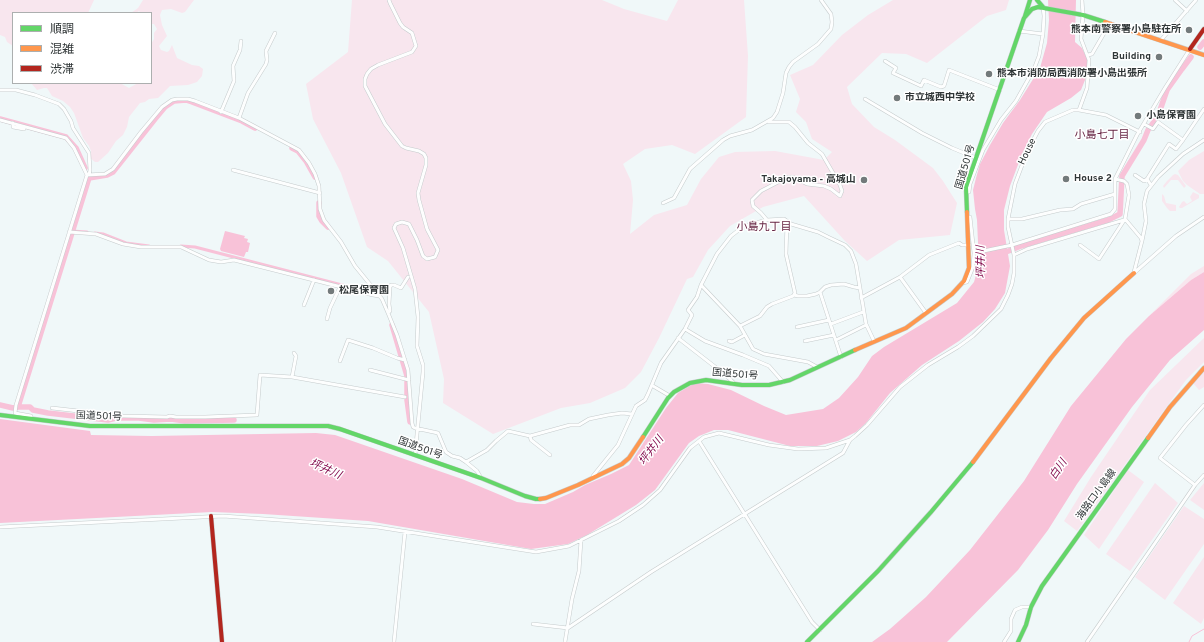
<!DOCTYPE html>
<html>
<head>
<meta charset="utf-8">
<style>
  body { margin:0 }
  #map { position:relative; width:1204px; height:642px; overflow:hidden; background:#f0f8f9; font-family:Overpass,"Noto Sans JP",sans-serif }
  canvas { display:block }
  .legend { position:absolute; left:12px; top:12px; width:140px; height:72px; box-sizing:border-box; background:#fff; border:1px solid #acafaf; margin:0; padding:5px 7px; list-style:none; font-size:12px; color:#303637 }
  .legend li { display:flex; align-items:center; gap:8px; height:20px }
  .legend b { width:20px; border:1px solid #acafaf }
</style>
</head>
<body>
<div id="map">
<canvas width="1204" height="642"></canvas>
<ul class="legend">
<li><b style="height:5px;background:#63d668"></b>順調</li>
<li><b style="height:5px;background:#ff974d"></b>混雑</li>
<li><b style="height:5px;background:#b3261e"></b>渋滞</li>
</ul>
</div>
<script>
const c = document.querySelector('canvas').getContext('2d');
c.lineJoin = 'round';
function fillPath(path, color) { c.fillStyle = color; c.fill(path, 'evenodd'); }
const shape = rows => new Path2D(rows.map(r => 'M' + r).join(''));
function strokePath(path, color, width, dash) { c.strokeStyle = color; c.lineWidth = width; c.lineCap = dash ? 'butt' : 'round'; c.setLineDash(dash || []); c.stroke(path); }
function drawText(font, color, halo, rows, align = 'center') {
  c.font = font + ' Overpass,"Noto Sans JP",sans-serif'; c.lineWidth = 3; c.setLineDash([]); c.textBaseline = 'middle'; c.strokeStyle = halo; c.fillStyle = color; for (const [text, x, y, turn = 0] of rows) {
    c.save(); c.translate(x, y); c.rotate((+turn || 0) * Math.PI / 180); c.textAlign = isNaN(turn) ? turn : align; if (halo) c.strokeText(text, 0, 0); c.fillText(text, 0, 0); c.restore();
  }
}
fillPath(shape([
  [0,0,94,0,88,13,13,13,13,46,7,42,5,37,0,35],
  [143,0,194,0,185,12,182,13,171,9,162,10,160,15,162,25,167,36,159,46,161,50,167,52,169,51,172,45,177,58,192,65,199,66,203,69,202,76,197,82,188,85,170,86,158,98,149,99,145,102,140,103,129,117,127,127,123,135,116,141,108,153,98,162,95,162,90,158,91,151,89,146,83,138,74,113,70,107,63,101,52,96,47,88,44,88,37,90,31,83,120,83,129,88,138,83,151,83,151,44,154,39,154,33,157,29,154,24,151,24,151,13,141,13,139,11,136,13,131,13,138,8],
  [352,0,602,0,624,9,667,21,678,0,744,0,748,56,746,117,695,154,672,145,645,149,623,164,631,181,633,200,630,234,654,215,687,205,701,179,719,157,735,152,775,151,824,160,832,152,812,139,806,122,796,112,800,99,790,75,813,65,842,35,868,15,893,0,1009,0,1006,10,987,16,927,63,906,54,882,53,847,87,852,104,874,127,895,140,933,168,943,181,957,203,950,235,899,240,867,261,845,241,804,196,763,207,730,226,708,250,693,277,687,279,659,338,641,372,625,388,590,403,561,408,493,434,443,403,444,379,429,312,388,261,367,247,341,173,313,119,306,84,348,52],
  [1204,151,1204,194,1200,194,1187,185,1183,181,1178,171,1189,160],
  [1175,174,1178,175,1186,186,1184,188,1178,180,1171,180,1164,188,1163,186,1167,181,1173,175],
  [1193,192,1199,195,1199,198,1182,208,1180,208,1179,207,1182,202,1184,201,1187,204,1192,201,1190,197],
  [1162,194,1164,196,1166,203,1176,205,1176,211,1170,211,1167,208,1162,201],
  [1204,266,1204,272,1191,280,1149,316,1191,274],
  [1204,338,1204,362,1186,380,1077,531,1064,521,1091,477,1150,390],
  [1204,372,1204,387,1199,390,1193,383],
  [1128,470,1144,482,1099,549,1084,535],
  [1155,483,1178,503,1130,571,1106,554],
  [1204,483,1204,510,1190,500],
  [1184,506,1204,519,1204,544,1165,600,1135,577],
  [1204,557,1204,618,1201,624,1173,603]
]), '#f8e6ee');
fillPath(shape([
  [1048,0,1076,0,1075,42,1082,48,1087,58,1087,75,1081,90,1071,98,1047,112,1032,134,1022,154,1010,186,1004,210,1004,230,1010,266,1005,293,995,309,983,322,959,341,922,365,890,393,866,423,856,432,838,441,817,446,790,446,728,430,714,430,699,436,689,443,655,490,636,505,587,535,568,544,531,549,368,521,263,514,212,512,0,523,0,419,90,431,91,435,152,436,316,433,335,435,462,479,517,502,534,504,545,504,573,492,585,485,611,474,629,465,666,408,678,393,695,383,708,384,731,390,764,406,786,415,823,409,839,398,858,377,872,356,884,347,957,303,974,282,979,265,977,220,975,209,973,190,976,178,980,164,990,145,1003,123,1020,100,1040,68,1047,43,1049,20],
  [225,231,245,236,244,238,248,239,247,242,250,243,248,252,246,252,244,257,221,251,220,249],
  [1204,272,1204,330,1170,360,1132,407,1077,484,1048,530,1018,570,947,642,872,642,890,629,926,597,970,550,1024,481,1071,406,1126,339,1149,316,1191,280]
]), '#f8c2d8');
strokePath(shape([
  [1189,642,1192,636,1204,629]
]), '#f8c2d8', 1);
strokePath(shape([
  [72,231,87,232],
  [95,233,103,234,126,243,149,246],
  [181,246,195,247,373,293]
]), '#f8c2d8', 3);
strokePath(shape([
  [1200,47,1204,42],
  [0,119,66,137,76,148,85,168],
  [292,148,298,151,306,161,315,177],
  [319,203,319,216,322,221,328,227],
  [1001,254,1021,246,1108,220,1120,214,1122,176,1144,140,1148,130,1158,116,1167,90,1182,69,1191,57],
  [392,325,407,376,407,396],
  [407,400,410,422],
  [0,405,13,408,18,407,30,407,33,410,48,413,108,420,116,418,139,418,154,420,171,419,185,421,234,420],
  [18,407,89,178,107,175,113,172,155,119,165,107,174,101,186,100,192,102,242,121,255,128]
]), '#f8c2d8', 5.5);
const street = shape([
  [389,0,390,3,400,23,403,27,412,33,416,46,412,52,378,65,371,69,367,74,365,79,365,86,385,124,402,146,406,148,419,151,424,154,426,158,426,165,418,193,419,200,427,229,438,250,435,257,427,259,423,256,417,240,409,224,402,222,396,224,394,228,403,248,415,289,418,317,417,346,423,365,423,372,415,455],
  [1175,0,1187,11],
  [1019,31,1043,34],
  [1161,40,1196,0],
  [1088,55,1092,54,1110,23],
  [885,61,896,68,893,73,921,86,924,80,941,87,944,86,949,70,1000,90],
  [0,90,16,90,35,95,59,104,64,109,71,121,73,128,89,153,90,170,89,175],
  [865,99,922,133,952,148,976,158],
  [1079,110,1087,88,1089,60,1081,39,1083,15,1082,0],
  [221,112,234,81,233,66,240,50,241,41],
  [239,118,248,93,266,64,267,60,266,51,275,33],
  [0,120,66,138,74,148,87,175,16,405,15,413,31,416,31,418],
  [13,123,13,127,24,129],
  [1144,124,1153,129,1158,122,1183,140,1204,109],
  [233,170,320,193],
  [87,175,105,174,113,169,141,132,162,107,172,100,177,99,188,99,195,101,239,118,299,150,309,163,315,174,319,186,320,209,324,220,341,242,355,266,382,299,388,313,397,335,408,370,412,423,413,427,415,428,438,433,446,452,452,456,460,458,466,462,477,471,481,478],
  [1135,175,1144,181,1147,179],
  [1151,185,1147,179,1169,144,1176,149,1183,140],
  [969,192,970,184,983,150,1001,120,1016,101,1034,69,1039,56,1043,34,1044,16,1043,7],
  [663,203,674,198,690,169,723,140,730,136,752,130,773,118,777,112,783,93,786,73,789,67,793,62,818,44,831,29,832,22,831,14,821,0],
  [1008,219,1022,219,1060,210,1073,209,1081,204,1115,194],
  [1125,219,1141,238,1142,241,1134,272],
  [767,220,761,213,753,206,752,200,761,191,788,177,793,177,807,184,824,186,831,189,840,196,842,191,840,185,822,154,808,143,795,127,789,122,769,122],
  [69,232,96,234,123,244,141,247,181,247,209,260,221,262,234,260,373,295,379,296],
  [1142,241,1146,221,1144,204,1147,191,1158,177,1183,154,1204,140],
  [1080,245,1099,259,1125,219,1129,195,1127,184,1124,181,1115,179],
  [974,253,1012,245,1111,214,1115,209,1115,179,1137,135,1165,88,1190,49],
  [1014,255,1027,249,1124,220],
  [1134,273,1176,236,1204,217],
  [900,277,926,313],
  [962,283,967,282,973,267,974,253,970,217],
  [701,285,740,326,753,349,764,354,808,362,817,367],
  [820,292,841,357],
  [794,295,798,296,807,296,816,294,820,292,825,287,831,285,844,284,854,287,860,288],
  [861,298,900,277,929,255,959,243,962,245,969,245],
  [304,305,314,280],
  [388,313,390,311,389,304,390,287,391,285,394,285,401,288,408,277],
  [327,319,330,308,340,287],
  [831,324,863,312],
  [740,326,760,316,767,307,772,304,793,296,795,293,786,254,787,222],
  [797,327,829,320],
  [685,329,705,341,743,355,769,366,783,382],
  [678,338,723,373,733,382],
  [836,340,866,325],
  [729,341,732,342,745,335],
  [805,341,834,335],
  [340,361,348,340,373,348,397,358,405,360],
  [370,370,409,380],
  [292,377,296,356,294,353],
  [653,386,670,396],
  [52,408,123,416,167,417,170,416,176,417,205,417,257,415,260,375,292,377,405,397],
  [699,441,812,622,820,630],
  [550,455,531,440,530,436,570,425,579,425,589,419,608,415,622,413,632,414],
  [466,462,487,450,496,441,508,431,530,436],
  [593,476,618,445,636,406,645,400,648,394,661,363,685,329,692,315,688,310,697,297,701,285,717,254,731,236,744,226,767,220,784,219,791,224,818,232,828,237,845,245,851,251,856,264,866,324,874,341],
  [1195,485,1160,458,1186,425,1204,405],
  [0,527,223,516,377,527,536,552,569,546,619,521,643,505,660,490,690,448,704,437,719,433,769,445,798,449,826,448,850,440,855,436,867,425,900,387,928,365,958,347,973,336,1001,309,1008,295,1012,284,1014,273,1014,255,1008,227,1008,219,1015,184,1027,152,1038,131,1045,122,1073,110,1079,110,1106,115,1140,132],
  [533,624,568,628,651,572,843,453,850,440],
  [394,642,405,532],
  [565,642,572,599,579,571,581,540],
  [1004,642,1011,631,1011,619,1015,610,1022,607,1031,607],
  [1087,642,1195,485,1204,475]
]);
const fast = shape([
  [1037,0,1043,7],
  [1025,16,1030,0],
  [967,212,966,187,1024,18,1032,9,1038,7,1083,15,1105,22],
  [0,415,90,426,328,426,340,429,481,478,525,496,536,499,540,499],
  [643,437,668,398,674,392,690,383,706,380,742,385,769,385,790,380,855,350],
  [807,642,878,571,931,512,973,462],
  [1018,642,1026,625,1031,607,1042,586,1148,438]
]);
const slow = shape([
  [1105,22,1204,55],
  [855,350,906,328,952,294,964,281,969,268,967,212],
  [1148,438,1170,407,1204,368],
  [973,462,1051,358,1084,318,1134,273],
  [540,499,546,498,578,485,622,464,629,458,643,437]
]);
const jam = shape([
  [1190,49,1204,29],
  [211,516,222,642]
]);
strokePath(street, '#c5cbcc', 4);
strokePath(fast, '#c5cbcc', 5);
strokePath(slow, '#c5cbcc', 5);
strokePath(jam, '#c5cbcc', 5);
strokePath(street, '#fdfefe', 3);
strokePath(fast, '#63d668', 4);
strokePath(slow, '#ff974d', 4);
strokePath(jam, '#b3261e', 4);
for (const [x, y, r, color] of [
  [1189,30,4,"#737a7b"],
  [1159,57,4,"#737a7b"],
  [989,74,4,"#737a7b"],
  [897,98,4,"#737a7b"],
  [1138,116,4,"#737a7b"],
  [1066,179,4,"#737a7b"],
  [864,180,4,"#737a7b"],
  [331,291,4,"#737a7b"]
]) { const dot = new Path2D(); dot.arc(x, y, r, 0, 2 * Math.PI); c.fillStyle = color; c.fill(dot); strokePath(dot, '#fff', 1.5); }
drawText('bold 10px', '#303637', '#fff', [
  ["熊本南警察署小島駐在所",1181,30,"right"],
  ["Building",1151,57,"right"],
  ["熊本市消防局西消防署小島出張所",997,74],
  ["市立城西中学校",905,98],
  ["小島保育園",1146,116],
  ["House 2",1074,179],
  ["Takajoyama - 高城山",856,180,"right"],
  ["松尾保育園",339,291]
], 'left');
drawText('10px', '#303637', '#fff', [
  ["House",1028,152,-65],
  ["国道501号",966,167,-74],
  ["国道501号",735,375,5],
  ["国道501号",99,417,2],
  ["国道501号",420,449,20],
  ["海路口小島線",1097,495,-54]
]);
drawText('11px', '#672644', '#fff', [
  ["小島七丁目",1102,136],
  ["小島九丁目",764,228]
]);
drawText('italic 11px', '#850e4f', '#fff', [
  ["坪井川",982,262,-91],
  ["坪井川",652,451,-53],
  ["坪井川",325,470,24],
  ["白川",1059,470,-56]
]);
</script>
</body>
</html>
